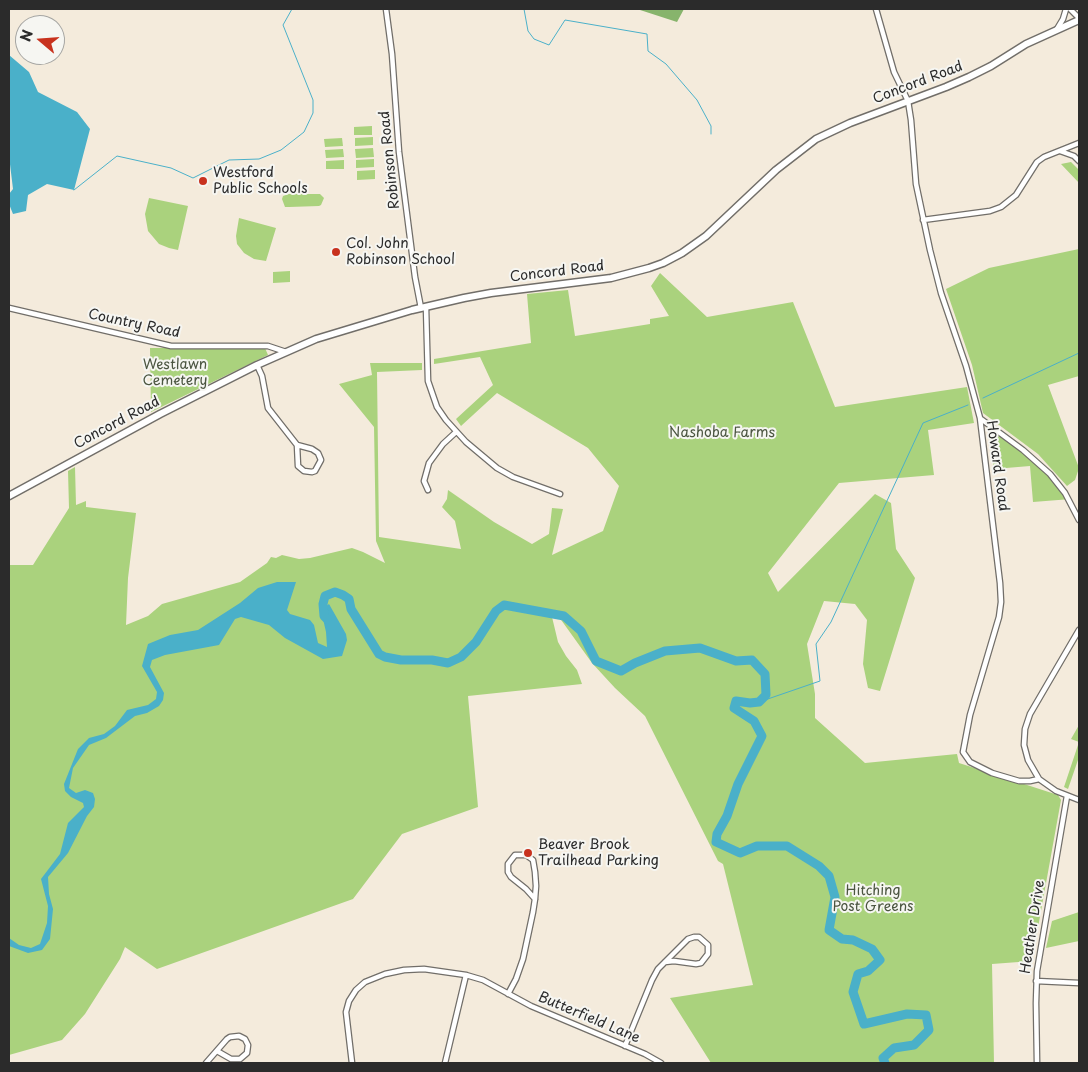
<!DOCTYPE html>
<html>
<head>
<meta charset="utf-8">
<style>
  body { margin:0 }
  #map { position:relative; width:1088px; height:1072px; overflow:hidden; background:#f4ebdc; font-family:"Playpen Sans",sans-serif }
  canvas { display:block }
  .frame { position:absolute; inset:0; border:10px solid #2b2b2b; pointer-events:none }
  .north { position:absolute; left:15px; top:15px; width:50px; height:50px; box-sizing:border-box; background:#f6f6f2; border:1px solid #a5a5a2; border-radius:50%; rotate:288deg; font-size:14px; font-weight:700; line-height:20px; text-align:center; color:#2b2b2b }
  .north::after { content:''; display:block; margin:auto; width:18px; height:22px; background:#c8321e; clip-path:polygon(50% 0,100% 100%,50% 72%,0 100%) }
</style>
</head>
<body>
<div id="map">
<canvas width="1088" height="1072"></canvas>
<div class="frame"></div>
<div class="north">N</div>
</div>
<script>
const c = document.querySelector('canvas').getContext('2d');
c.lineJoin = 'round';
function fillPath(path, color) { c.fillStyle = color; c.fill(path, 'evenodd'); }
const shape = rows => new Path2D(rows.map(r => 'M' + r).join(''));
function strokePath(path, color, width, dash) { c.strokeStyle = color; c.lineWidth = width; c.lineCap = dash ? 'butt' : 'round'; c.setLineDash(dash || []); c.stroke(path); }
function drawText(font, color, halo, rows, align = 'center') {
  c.font = font + ' "Playpen Sans",sans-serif'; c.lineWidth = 4; c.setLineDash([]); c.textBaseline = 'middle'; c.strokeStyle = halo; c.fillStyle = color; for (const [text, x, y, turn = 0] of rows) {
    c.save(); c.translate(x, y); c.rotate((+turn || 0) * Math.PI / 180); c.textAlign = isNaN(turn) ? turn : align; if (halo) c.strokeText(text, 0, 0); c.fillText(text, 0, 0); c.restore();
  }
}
fillPath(shape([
  [372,126,372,135,354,135,354,127],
  [373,137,373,145,355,146,355,138],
  [342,138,343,146,325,147,324,139],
  [373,148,374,157,356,158,355,149],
  [343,149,344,157,326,158,325,150],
  [374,159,374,167,356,168,356,160],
  [344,160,344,169,326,169,326,161],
  [1071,162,1079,170,1079,183,1061,164],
  [375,170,375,179,357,180,357,171],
  [289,194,320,194,324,198,321,205,319,206,289,207,285,207,282,199,283,196],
  [149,198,188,206,178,250,169,248,159,244,148,231,145,214],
  [239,218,276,228,266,261,254,259,244,253,237,244,236,236],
  [1079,249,1079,376,1048,385,1079,468,1075,480,1067,486,1038,454,983,413,972,365,946,289,989,268],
  [290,271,290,282,273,283,273,272],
  [660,273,707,317,793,302,835,407,967,387,974,423,928,430,934,475,839,483,768,573,778,592,875,494,891,503,896,549,915,578,880,691,868,688,863,664,867,620,855,604,824,601,807,644,815,694,815,718,865,763,957,754,959,763,1058,795,1061,800,1032,961,992,964,994,1063,711,1063,670,998,753,985,723,864,718,861,645,716,615,688,592,663,559,617,552,617,558,642,566,656,577,670,582,684,468,696,478,807,402,834,353,899,157,969,125,947,120,959,85,1014,62,1040,9,1055,9,565,33,565,69,508,68,471,75,467,76,505,86,501,86,507,136,513,128,578,126,625,148,616,162,604,240,582,267,563,271,557,276,558,282,555,299,559,310,558,352,548,363,552,385,563,376,541,374,427,339,384,372,375,370,363,422,363,422,370,377,372,379,537,461,549,455,521,442,507,447,499,448,490,494,522,532,544,549,534,552,508,563,509,552,555,603,531,619,486,588,448,497,393,461,426,456,419,493,385,480,357,434,364,434,359,531,343,527,294,568,290,575,336,650,324,650,319,669,316,651,286],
  [150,348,265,348,268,355,151,412],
  [986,421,1041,462,1057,479,1071,499,1033,502,1030,466,994,469],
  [1079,725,1079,757,1068,789,1064,787,1079,742,1071,739],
  [1079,912,1079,941,1046,948,1052,921]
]), '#aad27d');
fillPath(shape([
  [637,9,684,9,677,22]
]), '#87b46c');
fillPath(shape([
  [9,55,29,72,38,92,77,112,90,129,74,190,47,184,28,195,26,211,13,214,9,204,9,194,13,189,9,156],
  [277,582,296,582,287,610,290,614,310,620,314,625,318,643,327,647,326,632,321,610,329,604,346,634,347,640,342,656,323,659,285,638,269,625,241,617,235,619,219,645,165,655,152,660,150,667,164,693,163,700,159,706,147,713,135,716,106,738,89,745,73,768,69,788,76,793,85,790,93,793,95,799,94,807,87,816,68,853,48,877,49,894,53,909,50,939,42,950,28,953,9,946,9,938,19,945,31,948,40,944,47,923,48,906,41,879,60,854,68,823,84,807,83,803,71,797,65,791,64,784,78,749,89,738,104,734,115,726,127,710,148,705,156,699,157,692,142,666,148,644,170,635,198,630,240,603,258,588]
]), '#4ab0c9');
strokePath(shape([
  [524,9,528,31,534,39,549,45,565,20,647,34,648,51,666,64,697,100,711,126,711,134],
  [74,190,117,156,171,168,193,178,229,160,259,159,281,150,304,132,313,113,313,100,283,25,292,9],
  [983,398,1079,353],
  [759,702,820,681,816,644,831,622,923,423,968,405]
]), '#4ab0c9', 1);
strokePath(shape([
  [327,619,324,616,323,604,325,596,335,592,343,595,349,599,351,609,379,654,385,657,401,660,432,660,448,663,461,657,476,642,496,611,504,605,564,616,581,631,596,661,621,671,635,663,665,651,700,648,736,661,752,660,765,674,766,695,759,702,750,703,736,701,734,708,754,721,762,736,738,784,727,816,717,834,716,842,740,853,757,846,787,846,819,866,829,876,835,897,829,930,842,939,853,940,872,949,880,960,868,971,858,974,853,992,864,1024,907,1014,926,1015,929,1030,914,1045,894,1048,883,1058,885,1063]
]), '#4ab0c9', 9);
const street = shape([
  [386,9,392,54,399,152,415,277,421,308],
  [876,9,894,72,908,101,911,120,916,184,930,250,941,293,966,366,980,418,1000,583,1001,602,999,617,970,715,963,752,970,762,992,773,1019,781,1030,781,1039,779],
  [1070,9,1079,18],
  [1057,29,1063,19,1066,9],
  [1060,151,1074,156,1079,161],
  [923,220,990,211,1001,207,1016,195,1037,162,1044,157,1079,143],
  [426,307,428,381,437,407,446,420,466,442,497,468,513,477,560,494],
  [9,308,171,346,268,346,286,352],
  [257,365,262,376,268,408,297,445,298,466,304,471,312,472,315,471,321,460,318,453,312,449,297,445],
  [981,419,1023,450,1050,474,1065,493,1079,520],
  [428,490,424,481,429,463,443,444,456,432],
  [1079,630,1030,714,1025,729,1024,745,1028,760,1039,779,1056,791,1079,800],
  [1036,981,1079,983],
  [508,994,516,979,523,959,533,912,535,899,536,886,535,872,533,860,526,855,515,855,508,864,508,872,511,877,526,889,535,899],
  [625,1046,652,980,658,969,688,939,694,937,699,937,708,945,708,954,701,963,696,964,674,961,665,962],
  [206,1063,227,1039,230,1037,239,1036,245,1039,248,1045,247,1053,240,1059,231,1059,217,1051],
  [352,1063,346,1012,349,1001,356,990,365,982,385,974,404,970,424,969,466,975,483,980,531,1006,645,1054,661,1063],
  [445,1063,466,975],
  [1037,1063,1036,1003,1037,971,1067,796]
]);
const secondary = shape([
  [9,496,160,414,257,365,316,339,412,310,464,298,491,293,611,278,649,268,663,263,682,253,706,236,776,170,816,139,850,123,946,87,969,77,991,66,1026,44,1079,20]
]);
strokePath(street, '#716e69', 7);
strokePath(secondary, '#716e69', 9);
strokePath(street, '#fff', 4.5);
strokePath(secondary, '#fff', 6);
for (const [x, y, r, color] of [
  [203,181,5,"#c8321e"],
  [336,252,5,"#c8321e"],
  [528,853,5,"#c8321e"]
]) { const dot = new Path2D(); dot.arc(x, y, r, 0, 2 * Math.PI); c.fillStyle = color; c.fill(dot); strokePath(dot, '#f6f6f2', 2); }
drawText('14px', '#2b2b2b', '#f6f6f2', [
  ["Concord Road",918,83,-21],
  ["Robinson Road",390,160,-96],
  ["Concord Road",557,272,-7],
  ["Country Road",134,324,12],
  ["Concord Road",117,423,-28],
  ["Howard Road",997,466,82],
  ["Heather Drive",1033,927,-81],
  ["Butterfield Lane",589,1018,23]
]);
drawText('14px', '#2b2b2b', '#f6f6f2', [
  ["Westford",213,173],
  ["Public Schools",213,189],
  ["Col. John",346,244],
  ["Robinson School",346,260],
  ["Beaver Brook",538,845],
  ["Trailhead Parking",538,861]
], 'left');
drawText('14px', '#4b5540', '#f6f6f2', [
  ["Westlawn",175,365],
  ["Cemetery",175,381],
  ["Nashoba Farms",722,433],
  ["Hitching",873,891],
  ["Post Greens",873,907]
]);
</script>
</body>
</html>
